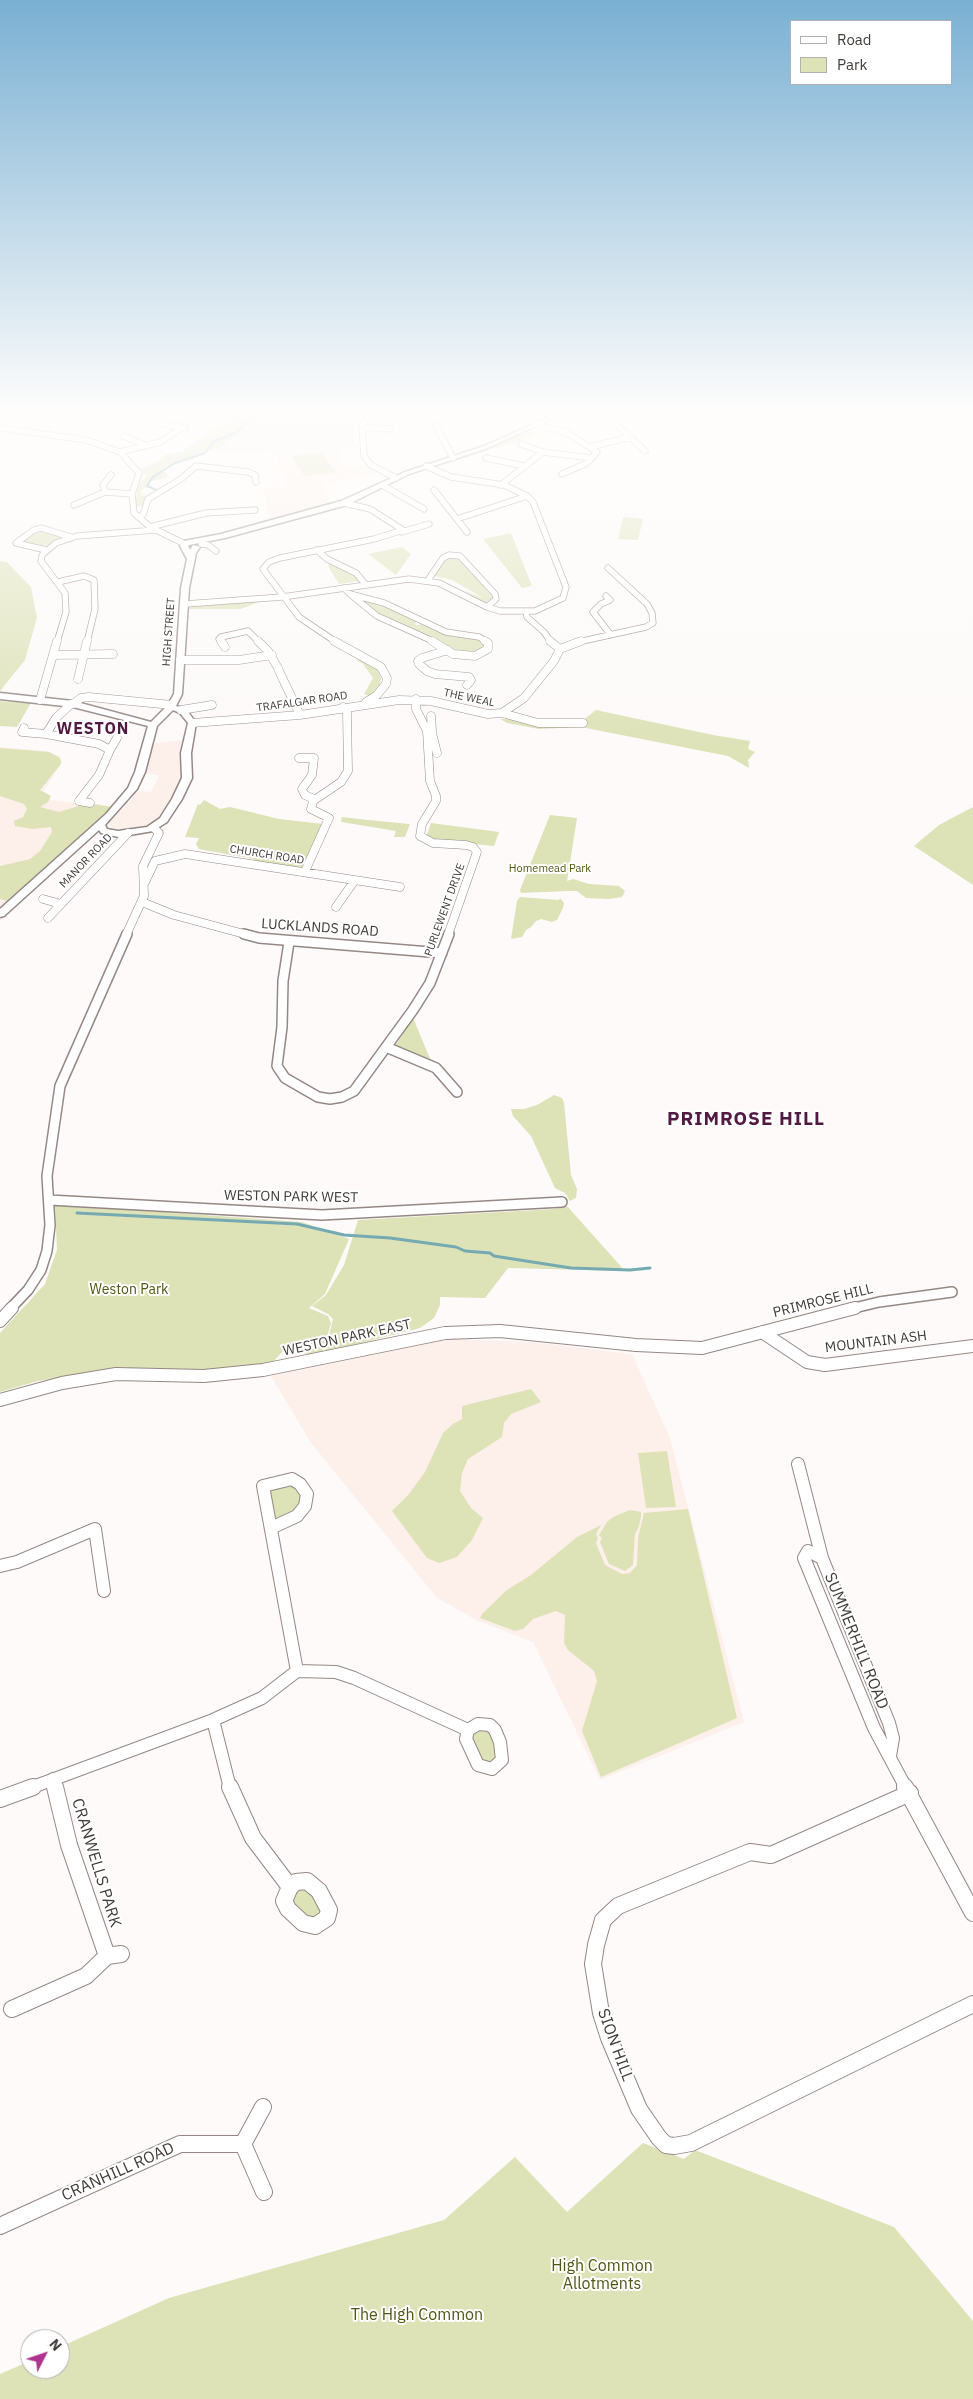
<!DOCTYPE html>
<html>
<head>
<meta charset="utf-8">
<style>
  body { margin:0 }
  #map { position:relative; width:973px; height:2399px; overflow:hidden; background:#fdfaf9; font-family:"IBM Plex Sans",sans-serif }
  canvas { display:block }
  .legend { position:absolute; left:790px; top:20px; width:162px; height:65px; box-sizing:border-box; background:#fff; border:1px solid #b3b1b0; margin:0; padding:6px 9px; list-style:none; font-size:15px; color:#413b39 }
  .legend li { display:flex; align-items:center; gap:10px; height:25px }
  .legend b { width:25px; border:1px solid #b3b1b0 }
  .north { position:absolute; left:20px; top:2329px; width:50px; height:50px; box-sizing:border-box; background:#fff; border:1px solid #b3b1b0; border-radius:50%; rotate:49deg; font-size:14px; font-weight:700; line-height:20px; text-align:center; color:#413b39 }
  .north::after { content:''; display:block; margin:auto; width:18px; height:22px; background:#ac358d; clip-path:polygon(50% 0,100% 100%,50% 72%,0 100%) }
</style>
</head>
<body>
<div id="map">
<canvas width="973" height="2399"></canvas>
<ul class="legend">
<li><b style="height:6px;background:#fff"></b>Road</li>
<li><b style="height:14px;background:#dde2b7"></b>Park</li>
</ul>
<div class="north">N</div>
</div>
<script>
const c = document.querySelector('canvas').getContext('2d');
c.lineJoin = 'round';
function fillPath(path, color) { c.fillStyle = color; c.fill(path, 'evenodd'); }
const shape = rows => new Path2D(rows.map(r => 'M' + r).join(''));
function strokePath(path, color, width, dash) { c.strokeStyle = color; c.lineWidth = width; c.lineCap = dash ? 'butt' : 'round'; c.setLineDash(dash || []); c.stroke(path); }
function drawText(font, color, halo, rows, align = 'center') {
  c.font = font + ' "IBM Plex Sans",sans-serif'; c.lineWidth = 4; c.setLineDash([]); c.textBaseline = 'middle'; c.strokeStyle = halo; c.fillStyle = color; for (const [text, x, y, turn = 0] of rows) {
    c.save(); c.translate(x, y); c.rotate((+turn || 0) * Math.PI / 180); c.textAlign = isNaN(turn) ? turn : align; if (halo) c.strokeText(text, 0, 0); c.fillText(text, 0, 0); c.restore();
  }
}
fillPath(shape([
  [258,417,357,417,353,442,358,447,339,449,344,461,338,462,345,469,367,465,378,474,323,484,331,505,269,521,264,488,285,486,276,452,231,454,207,451],
  [183,740,183,744,180,745,183,776,173,796,155,822,139,828,118,829,110,827,109,822,127,805,138,791,151,792,159,775,146,774,154,743],
  [0,747,47,751,60,756,62,762,39,799,103,806,98,818,0,908],
  [445,1339,531,1342,632,1354,670,1438,744,1722,600,1780,533,1642,478,1621,437,1598,311,1443,271,1376]
]), '#fdf0eb');
fillPath(shape([
  [15,413,152,413,120,421],
  [237,413,275,413,259,417,247,430,217,448,200,454,190,461,175,464,164,471,169,477,148,482,146,488,141,490,141,495,148,497,143,506,135,507,138,485,148,475,142,473,141,469,157,462,164,455,183,451],
  [527,431,540,434,434,468,438,465,485,449],
  [322,453,336,472,305,477,291,456],
  [623,517,643,519,638,540,618,539],
  [39,530,64,537,43,548,20,542],
  [511,533,532,586,522,588,483,539],
  [402,547,411,554,396,575,368,554],
  [449,557,460,558,492,597,492,602,486,600,489,602,483,602,463,590,483,598,452,580,434,576,446,558],
  [0,561,7,562,31,587,37,618,25,660,0,691],
  [328,562,350,572,361,581,339,584,329,568],
  [355,597,369,599,417,621,415,624,417,625,423,624,483,640,486,649,464,655,387,619,390,618,382,616],
  [261,601,241,609,189,609,191,606],
  [360,659,377,669,381,678,380,686,369,696,364,694,373,678,363,664,356,660],
  [0,701,31,703,17,727,0,726],
  [596,710,713,735,750,741,748,749,755,752,748,760,749,768,728,756,581,727,539,729,507,723,500,719,582,721],
  [0,748,49,752,60,758,61,764,40,790,51,796,48,802,40,807,59,812,88,803,112,807,7,901,0,899,0,866,30,859,40,851,52,832,51,827,32,829,15,826,14,821,23,817,27,809,24,804,0,796],
  [204,800,220,809,230,807,279,819,323,824,305,869,252,862,254,859,199,849,196,844,199,838,185,837,198,804,200,805],
  [973,807,973,885,914,846,939,825],
  [550,815,577,818,567,881,573,879,589,884,619,886,625,891,622,897,609,899,586,898,577,891,569,891,521,893,520,890],
  [342,817,368,820,410,824,405,837,394,837,396,831,341,822],
  [431,823,499,832,494,846,435,840,427,835],
  [520,897,559,900,560,898,564,903,563,908,557,920,552,922,541,919,536,921,531,927,526,930,522,937,511,939,517,901],
  [413,1018,431,1061,395,1046],
  [554,1095,562,1098,564,1103,571,1175,577,1189,576,1198,570,1201,565,1193,555,1188,531,1136,513,1116,511,1109,524,1109,537,1105],
  [55,1202,66,1205,302,1222,349,1239,325,1294,309,1308,328,1316,331,1323,323,1351,310,1355,296,1349,283,1351,274,1361,263,1366,233,1370,65,1377,38,1381,0,1392,0,1333,45,1284,57,1250],
  [567,1206,625,1271,508,1268,485,1298,440,1297,440,1305,434,1318,420,1328,325,1352,333,1319,328,1314,312,1306,326,1295,344,1265,358,1220,554,1209],
  [531,1389,541,1402,511,1414,504,1423,502,1437,468,1459,462,1473,460,1491,471,1508,483,1518,472,1540,457,1557,439,1563,427,1558,392,1511,409,1494,425,1472,443,1433,453,1424,462,1419,462,1406],
  [667,1451,676,1507,646,1508,638,1453],
  [291,1483,302,1495,301,1505,294,1513,275,1522,269,1488],
  [688,1509,737,1718,601,1777,582,1731,597,1681,594,1671,568,1650,564,1643,565,1615,556,1611,533,1619,523,1629,515,1631,480,1618,482,1614,507,1590,531,1575,577,1537,601,1525,596,1534,598,1538,596,1543,605,1565,622,1574,630,1573,637,1565,638,1538,644,1513],
  [630,1510,641,1512,641,1516,639,1526,635,1534,633,1565,625,1571,609,1564,600,1542,602,1538,599,1535,607,1522,613,1517],
  [486,1728,492,1732,499,1754,491,1765,480,1762,470,1737,471,1732],
  [306,1885,325,1911,315,1922,291,1906,288,1895],
  [643,2143,684,2159,695,2150,894,2227,973,2321,973,2399,0,2399,0,2374,30,2361,30,2369,60,2369,60,2347,169,2298,444,2220,515,2157,567,2212]
]), '#dde2b7');
strokePath(shape([
  [159,491,147,486,153,477,175,463,205,453,213,442,237,432,248,421,266,413]
]), '#75aab3', 2);
strokePath(shape([
  [77,1213,297,1224,344,1235,390,1238,456,1247,465,1251,490,1253,494,1256,571,1268,630,1270,650,1268]
]), '#75aab3', 3);
const minorFar4 = shape([
  [369,413,362,427,364,456,371,465,396,478],
  [471,413,484,417],
  [545,413,555,416],
  [610,413,611,419,645,451],
  [578,414,611,419],
  [159,423,182,428],
  [535,424,567,433,597,452,587,463,562,474],
  [436,426,453,458],
  [362,427,390,429],
  [0,428,86,440,120,452,139,473,132,494,134,513,150,527,185,544],
  [123,436,148,446],
  [521,444,543,452],
  [590,447,630,437],
  [120,452,160,442,185,426],
  [486,458,524,466],
  [111,475,103,485,105,492,132,494],
  [382,485,424,509],
  [501,485,543,452,592,458],
  [434,490,467,532],
  [74,505,105,492],
  [138,517,143,515,148,499,181,479,196,466,248,472,255,475,256,482],
  [457,519,527,496],
  [150,527,206,513,255,510],
  [402,532,429,524],
  [201,544,208,545,216,551],
  [46,550,16,543,34,530,41,528,71,537],
  [317,550,327,559,356,573,366,585],
  [43,554,56,543,77,536,156,530],
  [42,556,41,561,65,593,66,612,57,642],
  [428,580,443,558,449,555,460,556,495,594,496,599,487,607],
  [58,582,84,576,94,580,95,609,87,642],
  [344,588,350,594],
  [350,594,384,603,446,632,479,637,487,642],
  [350,594,377,616,435,642],
  [606,596,610,600,601,604,593,612,610,634],
  [185,604,282,597,409,579,439,583,487,607,500,611,535,611,563,598,566,587,533,502,527,496,504,485,451,477,426,466],
  [526,612,527,617,544,632,551,642],
  [221,642,219,639,221,637,248,631,259,642],
  [336,642,299,617,263,569,269,562,280,558,374,539,403,530,370,509,344,503],
  [578,642,646,627,653,623,652,613,647,604,608,568]
]);
const minorFar3 = shape([
  [221,641,225,647],
  [258,641,268,651,278,668],
  [334,641,381,667,387,678,386,684,377,695,366,702],
  [432,641,453,654,475,656,488,649,488,643,485,641],
  [560,649,581,641],
  [448,650,422,658,418,661,419,664,427,671,435,674,469,677,471,680,467,685],
  [54,655,113,654],
  [180,660,239,660,272,655],
  [279,671,300,715],
  [78,679,87,641],
  [416,699,416,709,427,731,430,781,436,796,436,801,422,824,420,836,433,843,466,845,473,847,477,852,448,935],
  [40,700,57,641],
  [71,704,56,718,46,734,99,744,110,750,99,775,79,801,90,803],
  [73,704,81,698,89,697,172,705],
  [181,710,212,705],
  [502,713,538,723,583,723],
  [431,716,432,731],
  [192,723,300,715,399,700,431,701,488,714,502,713,524,698,554,661,560,649,550,641],
  [24,728,22,732,46,734],
  [432,733,437,753],
  [110,750,117,738],
  [299,758,314,758,312,775,302,789,305,795,314,799],
  [306,869,329,818,311,809,313,801,341,782,348,771,347,712,343,707],
  [145,882,155,861,185,854,400,887],
  [43,899,61,904],
  [142,902,174,915,248,935],
  [336,907,355,880],
  [48,918,128,833],
  [126,935,144,896,143,866,159,833,154,828]
]);
const minorFar2 = shape([
  [244,934,259,938,442,953],
  [289,942,283,981,282,1027,277,1066,285,1078,318,1097,330,1099,342,1097,354,1091,413,1010,430,983,449,934],
  [386,1047,436,1068,457,1092],
  [49,1200,322,1215,562,1202],
  [10,1309,28,1290,41,1270,47,1251,50,1225,47,1176,60,1086,127,934],
  [850,1309,879,1302,952,1292]
]);
const minorFar1 = shape([
  [0,1321,12,1308],
  [762,1332,807,1362,825,1365,973,1346],
  [0,1400,62,1383,116,1374,204,1376,263,1370,445,1333,500,1331,636,1345,702,1348,855,1308],
  [798,1464,822,1558],
  [0,1566,17,1562,95,1529,104,1591],
  [297,1671,336,1672,354,1678,468,1730],
  [213,1720,230,1788],
  [478,1724,490,1725,495,1730,500,1742,502,1760,492,1769,478,1765,466,1739,468,1730,478,1724],
  [890,1756,893,1738,889,1723,822,1558,808,1551,804,1558,874,1728,906,1788],
  [53,1779,55,1788],
  [30,1788,213,1720,262,1698,297,1671,263,1486,292,1479,300,1484,307,1494,305,1506,297,1516,271,1528]
]);
const minor = shape([
  [230,1787,253,1838,290,1887],
  [905,1787,973,1913],
  [910,1793,771,1855,750,1852,618,1906,603,1920,596,1945,593,1964,601,2013,609,2038,639,2109,659,2138,666,2145,674,2146,691,2143,973,2004],
  [0,1799,33,1787],
  [307,1881,319,1891,329,1910,327,1918,315,1926,303,1923,288,1909,284,1901,290,1887,296,1882,307,1881],
  [107,1956,121,1954],
  [12,2009,86,1976,107,1956,69,1845,55,1787],
  [243,2144,264,2192],
  [0,2226,180,2144,243,2144,263,2107]
]);
const tertiary = shape([
  [558,413,565,413,488,448,409,474,347,505,225,538,189,545,188,546,190,550,193,545,200,547,196,553,189,588,182,694,176,706,186,709,196,723,191,753,192,778,182,799,167,822,153,831,118,837,101,833,99,830,4,916,0,917,0,909,106,814,128,788,135,772,148,726,73,707,0,699,0,693,73,701,151,722,167,706,174,694,181,588,187,559,180,546,184,541,221,534,341,501,405,472,484,446,558,413],
  [173,710,180,713,188,723,181,753,182,778,172,799,160,818,147,827,118,831,107,829,105,825,137,789,145,772,157,726,173,710]
]);
strokePath(minorFar4, '#958884', 7);
strokePath(minorFar3, '#958884', 9);
strokePath(minorFar2, '#958884', 12);
strokePath(minorFar1, '#958884', 14);
strokePath(minor, '#958884', 18);
strokePath(tertiary, '#958884', 3);
strokePath(minorFar4, '#fff', 5.5);
strokePath(minorFar3, '#fff', 8);
strokePath(minorFar2, '#fff', 9);
strokePath(minorFar1, '#fff', 12);
strokePath(minor, '#fff', 16);
fillPath(tertiary, '#fff');
const sky = c.createLinearGradient(0, 0, 0, 748);
sky.addColorStop(0, '#7ab0d3');
sky.addColorStop(0.55, '#fefdfc');
sky.addColorStop(1, '#fefdfc00');
c.fillStyle = sky;
c.fillRect(0, 0, 973, 748);
drawText('11px', '#413b39', '#fff', [
  ["HIGH STREET",169,632,-86],
  ["THE WEAL",469,698,12],
  ["TRAFALGAR ROAD",302,702,-8],
  ["CHURCH ROAD",267,855,9],
  ["MANOR ROAD",86,861,-46],
  ["PURLEWENT DRIVE",445,910,-70]
]);
drawText('11px', '#525613', '#fff', [
  ["Homemead Park",550,869]
]);
drawText('14px', '#413b39', '#fff', [
  ["LUCKLANDS ROAD",320,928,4],
  ["WESTON PARK WEST",291,1197,1],
  ["PRIMROSE HILL",823,1301,-14],
  ["WESTON PARK EAST",347,1338,-12],
  ["MOUNTAIN ASH",876,1342,-7]
]);
drawText('14px', '#525613', '#fff', [
  ["Weston Park",129,1290]
]);
c.letterSpacing = '1px';
drawText('bold 16px', '#521942', '#fff', [
  ["WESTON",93,729]
]);
c.letterSpacing = '0px';
drawText('16px', '#413b39', '#fff', [
  ["SUMMERHILL ROAD",856,1641,68],
  ["CRANWELLS PARK",96,1863,73],
  ["SION HILL",615,2045,70],
  ["CRANHILL ROAD",118,2172,-24]
]);
drawText('16px', '#525613', '#fff', [
  ["High Common",602,2266],
  ["Allotments",602,2284],
  ["The High Common",417,2315]
]);
c.letterSpacing = '1px';
drawText('bold 19px', '#521942', '#fff', [
  ["PRIMROSE HILL",746,1120]
]);
c.letterSpacing = '0px';
</script>
</body>
</html>
